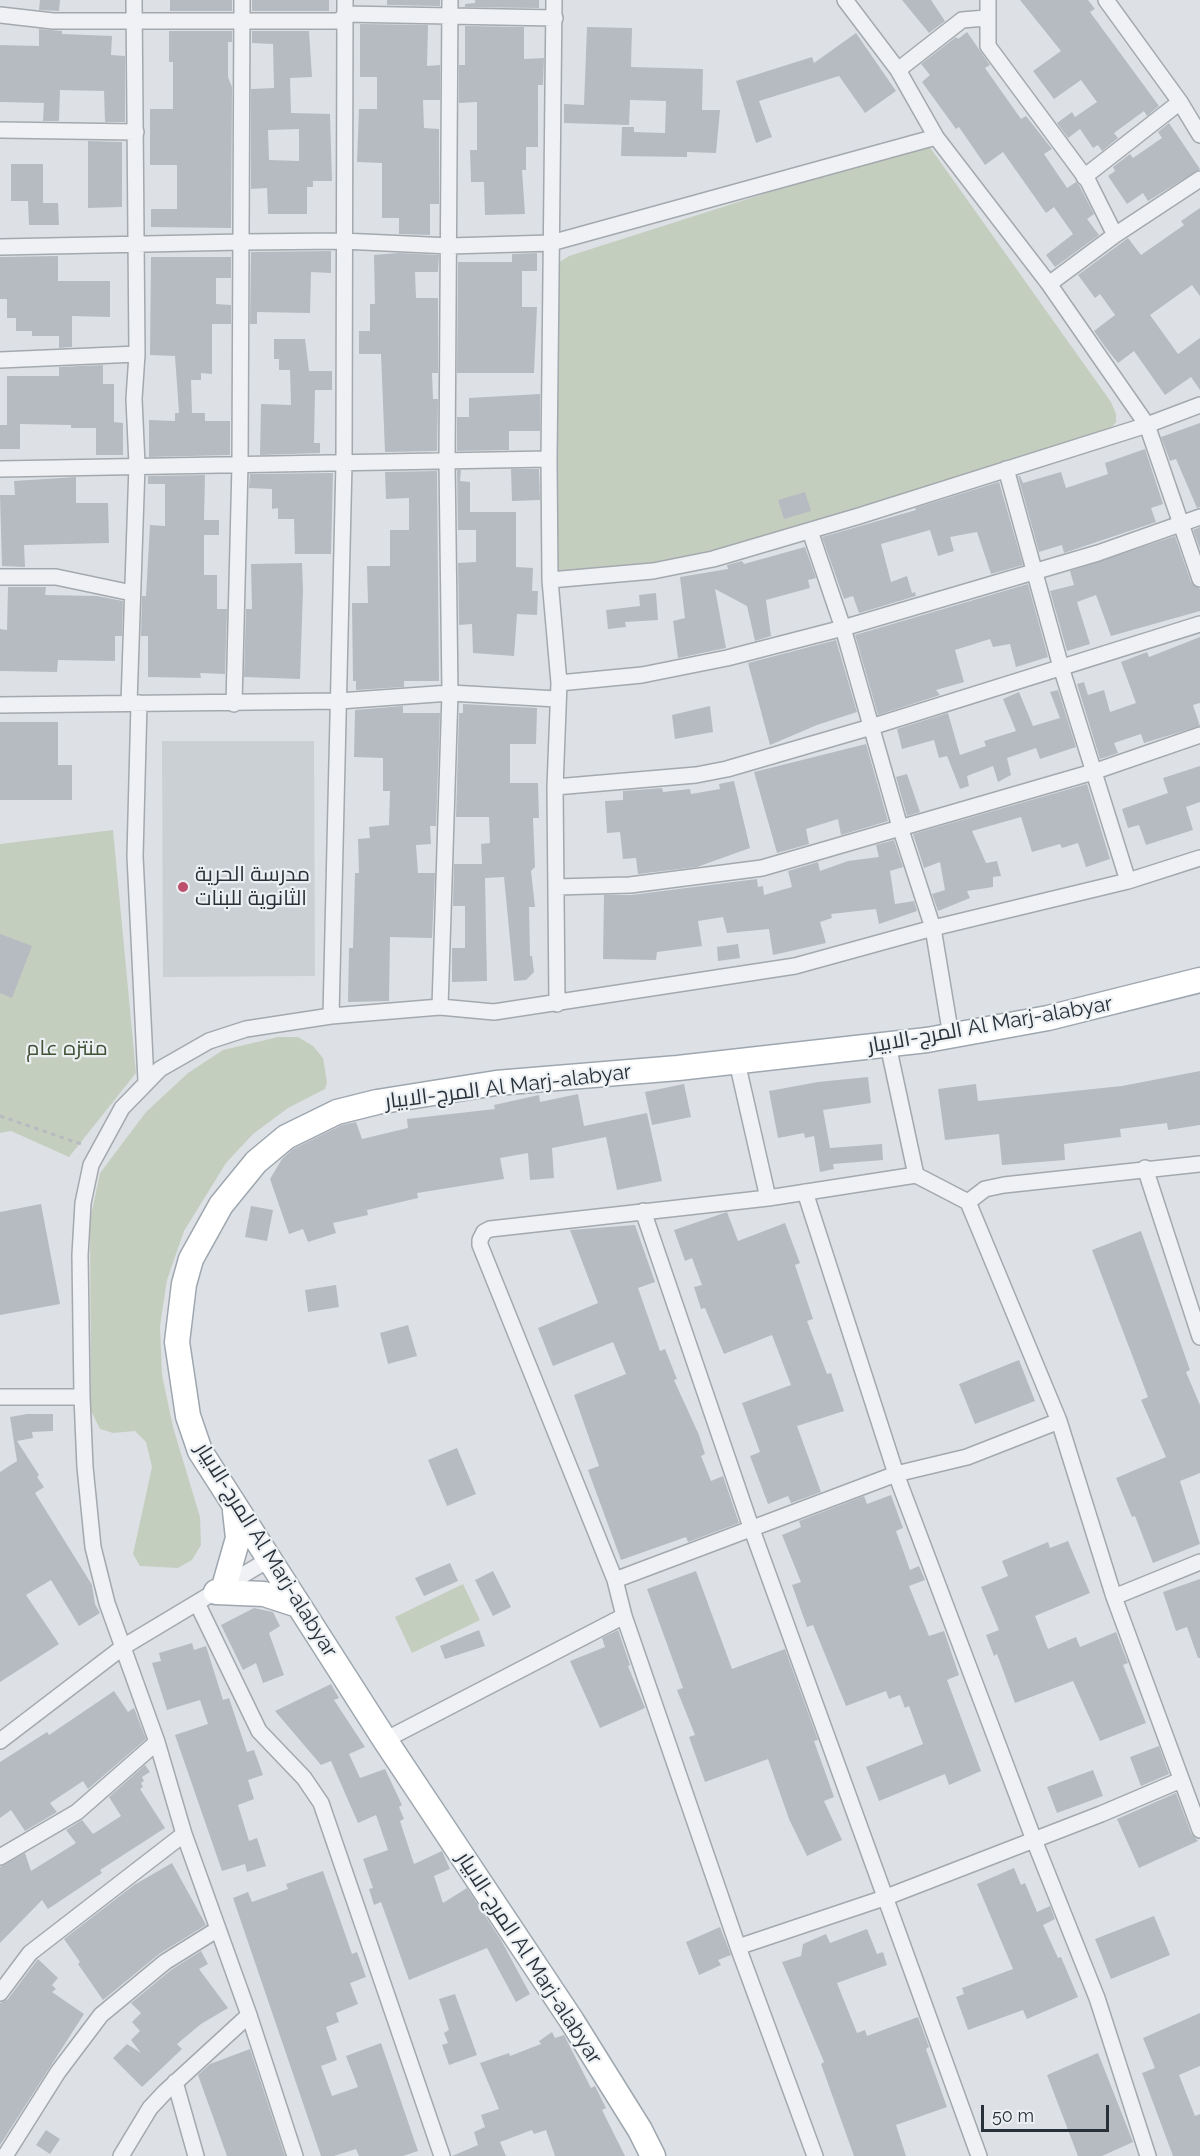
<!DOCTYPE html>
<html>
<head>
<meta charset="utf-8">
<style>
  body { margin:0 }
  #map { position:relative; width:1200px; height:2156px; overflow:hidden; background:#dde1e5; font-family:Raleway,sans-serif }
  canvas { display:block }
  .scale { position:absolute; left:981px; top:2105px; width:128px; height:27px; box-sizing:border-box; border:3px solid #283139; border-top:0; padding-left:8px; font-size:18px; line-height:21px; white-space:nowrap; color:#283139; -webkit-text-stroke:4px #ecf0f3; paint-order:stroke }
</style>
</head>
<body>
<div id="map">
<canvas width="1200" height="2156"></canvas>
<div class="scale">50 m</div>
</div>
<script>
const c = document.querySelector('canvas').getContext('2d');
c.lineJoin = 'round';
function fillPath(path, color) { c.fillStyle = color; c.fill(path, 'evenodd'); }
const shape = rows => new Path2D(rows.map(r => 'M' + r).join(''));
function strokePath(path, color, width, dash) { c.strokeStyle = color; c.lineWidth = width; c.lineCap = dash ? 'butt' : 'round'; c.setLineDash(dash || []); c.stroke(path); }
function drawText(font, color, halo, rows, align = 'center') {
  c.font = font + ' Raleway,Cairo,sans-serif'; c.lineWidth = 4.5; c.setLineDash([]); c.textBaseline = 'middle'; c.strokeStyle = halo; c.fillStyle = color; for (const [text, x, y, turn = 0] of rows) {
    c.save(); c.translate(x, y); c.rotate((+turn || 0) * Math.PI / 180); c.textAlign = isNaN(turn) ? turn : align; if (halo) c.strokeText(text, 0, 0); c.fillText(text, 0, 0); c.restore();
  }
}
fillPath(shape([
  [162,741,314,741,315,976,163,977]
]), '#cbd0d5');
fillPath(shape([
  [920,144,929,146,1111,402,1116,414,1116,422,1111,428,723,550,642,568,559,575,554,570,558,263,569,256],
  [113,830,136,1073,69,1157,11,1131,0,1133,0,844],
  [278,1037,298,1037,313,1046,323,1058,327,1082,325,1089,288,1108,253,1134,226,1163,184,1231,167,1280,160,1326,162,1375,173,1427,200,1517,201,1545,192,1560,178,1568,140,1566,133,1554,152,1467,146,1442,135,1431,113,1433,100,1429,91,1411,90,1220,100,1173,146,1112,188,1073,223,1050],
  [463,1584,480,1620,412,1653,395,1617]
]), '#c4cebf');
fillPath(shape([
  [40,0,60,0,59,11,39,10],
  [170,0,232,0,232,11,170,11],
  [252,0,329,0,329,11,252,11],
  [387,0,440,0,440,6,387,5],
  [475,0,539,0,539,8,465,7,465,4,475,3],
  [902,0,931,0,945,21,929,33],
  [1020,0,1088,0,1095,9,1090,12,1159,106,1147,116,1144,111,1114,133,1118,138,1102,151,1098,145,1093,148,1080,129,1068,138,1057,123,1072,112,1075,117,1097,102,1081,80,1054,99,1033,71,1061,51],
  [360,24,428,25,427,66,440,65,440,100,423,100,424,128,439,129,439,204,430,204,430,235,399,234,399,218,382,218,382,163,357,162,359,109,377,109,377,77,360,77],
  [465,26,524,27,524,59,544,58,543,85,538,85,538,147,526,147,526,170,522,170,525,214,485,215,484,182,471,182,470,150,477,150,477,102,459,103,459,65,465,65],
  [587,27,632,28,631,67,703,69,702,110,720,110,716,153,687,152,687,157,621,156,622,127,634,127,634,132,665,133,666,101,630,100,629,125,564,123,564,104,584,105],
  [39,29,62,31,62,34,112,36,111,55,125,56,125,122,105,122,104,91,60,90,59,121,43,121,44,103,0,102,0,45,39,46],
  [169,31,232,31,232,42,228,42,228,77,232,87,231,228,151,227,151,209,177,209,177,165,150,165,150,109,173,109,173,62,169,62],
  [252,31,309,31,312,77,290,78,291,113,330,114,332,181,313,181,313,187,307,187,307,214,268,214,267,188,251,189,251,89,274,88,273,44,252,43],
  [299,129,299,161,269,160,268,130],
  [967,32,990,65,985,68,1021,119,1026,116,1052,149,1044,154,1067,188,1076,182,1079,185,1094,214,1087,219,1099,235,1055,267,1046,255,1073,234,1054,207,1046,213,1003,152,985,165,959,127,956,129,922,82,930,75,921,64,956,37,958,39],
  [856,33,896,91,865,113,839,76,759,101,772,137,756,143,736,81,812,57,814,63],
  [1169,123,1200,169,1148,201,1143,193,1127,204,1108,176,1115,171,1113,167,1130,154,1133,158,1162,138,1158,132],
  [88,141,122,142,122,207,88,208],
  [11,164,43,164,43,203,58,203,59,225,29,225,28,201,11,201],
  [1200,208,1200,296,1192,285,1150,315,1178,354,1200,338,1200,390,1191,377,1165,395,1134,351,1118,363,1106,348,1094,331,1115,315,1100,294,1095,298,1078,275,1128,238,1141,255,1184,225,1181,221],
  [331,251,331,273,311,272,310,313,257,312,257,324,250,324,251,252],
  [399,253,439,255,438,272,415,272,416,298,438,298,438,373,432,373,433,399,438,399,437,451,385,452,381,354,359,354,359,331,370,331,370,304,375,304,374,255],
  [537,253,537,271,522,271,522,307,537,307,534,373,457,373,458,262,512,262,512,254],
  [58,256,58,281,110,281,110,317,72,316,72,347,59,348,59,336,32,336,32,331,16,331,16,318,7,318,7,299,0,299,0,257],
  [151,257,231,257,231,278,216,278,216,304,231,305,231,324,212,324,212,374,201,373,201,380,191,380,192,413,205,413,205,421,230,421,230,455,149,457,149,420,175,421,175,413,179,413,175,356,150,355],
  [274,339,305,339,309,371,332,371,332,390,315,390,314,443,320,443,320,453,260,455,261,404,291,405,290,370,279,370,279,359,274,359],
  [103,365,103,384,114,384,114,422,123,423,123,455,96,455,96,428,71,428,71,425,20,424,20,449,0,449,0,425,7,425,7,376,59,376,59,367],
  [540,394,540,431,509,431,509,450,457,451,457,417,469,417,469,398],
  [1200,423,1200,507,1197,508,1176,459,1170,461,1161,437],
  [1145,449,1163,504,1151,508,1156,522,1064,553,1062,545,1039,552,1018,476,1020,476,1023,483,1061,472,1066,488,1108,474,1105,463],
  [511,469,539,469,540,500,512,501],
  [457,470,461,470,460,481,470,482,470,512,516,512,516,567,533,568,532,591,538,591,537,615,517,614,514,656,473,653,472,624,459,625,458,563,476,562,476,530,458,530],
  [437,471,439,681,404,681,404,687,356,690,356,681,353,681,352,603,368,603,367,566,390,566,390,530,409,530,409,498,386,499,385,472],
  [333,473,331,554,295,554,294,519,278,519,278,508,272,509,272,489,249,488,250,474],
  [205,475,204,520,219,520,219,535,204,535,204,575,217,575,217,609,227,609,225,674,200,673,201,678,148,677,148,636,141,636,142,596,146,596,150,525,165,526,165,484,148,484,148,476],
  [76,477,76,503,108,503,109,543,24,545,25,567,2,566,0,495,15,495,14,481],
  [999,482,1023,565,991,574,977,532,950,537,954,551,938,556,930,530,881,544,891,582,907,576,912,593,915,592,916,596,859,613,853,596,844,599,822,537,916,510,915,508],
  [805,492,811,511,784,519,778,500],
  [1200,527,1200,549,1193,530],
  [1175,536,1191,582,1200,589,1200,611,1111,636,1096,595,1077,602,1090,644,1067,651,1050,591,1074,585,1070,571],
  [805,547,816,578,808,580,810,588,766,600,771,636,755,641,747,606,715,589,726,648,678,658,673,621,685,618,680,577,728,569,727,565,742,561,744,564],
  [302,563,303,590,300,679,244,677,246,609,252,609,251,564],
  [1028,584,1048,657,1016,667,1010,644,993,647,990,639,955,650,964,682,936,690,940,695,878,715,855,635],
  [8,587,46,587,45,595,97,596,123,601,122,636,115,636,115,661,58,660,57,672,0,671,0,629,7,630],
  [656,593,658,620,625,622,626,627,608,629,606,610,640,606,639,595],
  [1200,637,1200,703,1193,705,1200,726,1144,743,1141,734,1114,743,1118,753,1100,759,1077,684,1084,682,1088,695,1104,690,1110,712,1136,703,1121,662,1147,652,1149,657],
  [836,640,857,712,817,725,770,745,748,663],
  [1058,690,1076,747,1040,759,1036,748,1007,758,1011,775,998,782,993,766,967,776,969,786,960,789,947,756,939,758,934,740,902,749,897,729,948,713,960,755,986,746,984,741,1016,731,1003,699,1019,692,1033,726,1060,718,1050,692],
  [463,704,537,708,536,744,510,744,510,783,538,783,539,818,533,818,535,867,531,871,535,907,529,907,530,956,532,956,534,972,526,980,514,981,504,877,485,878,487,981,452,982,452,948,465,948,465,906,453,906,454,864,482,864,481,844,490,843,489,817,456,817,459,713,463,713],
  [403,706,403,713,440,713,436,826,430,826,431,844,416,845,418,873,435,873,432,938,390,937,389,1001,348,1002,349,948,353,948,355,873,359,873,358,839,370,838,369,827,389,825,390,791,383,791,383,758,354,757,355,710],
  [710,706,713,732,675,739,672,715],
  [0,722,58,722,58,765,72,765,72,800,0,800],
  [866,744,888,821,841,835,838,819,806,829,809,844,777,853,754,772],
  [1200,766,1200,802,1186,807,1193,830,1146,845,1139,825,1128,828,1122,809,1168,793,1163,778],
  [907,774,920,812,907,816,896,777],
  [734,781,750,848,697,867,638,874,636,858,623,859,620,832,607,833,605,801,623,800,623,791,662,788,663,792,690,789,691,794,720,789,719,784],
  [1087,784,1110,859,1086,867,1078,843,1062,848,1060,844,1032,852,1021,817,972,831,986,863,997,861,1001,876,993,877,993,887,967,891,970,898,938,911,932,894,945,890,940,862,924,868,913,834],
  [894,840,903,867,890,871,895,904,914,901,917,911,879,924,876,909,831,914,832,918,820,922,826,943,773,955,769,929,727,933,723,917,698,921,702,946,657,952,656,960,603,959,604,895,631,895,757,879,758,887,763,886,764,895,792,887,788,871,818,862,820,871,848,861,879,857,876,845],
  [0,934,32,946,12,998,0,993],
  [738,944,740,958,718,961,717,947],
  [1200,1071,1200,1125,1168,1130,1167,1123,1120,1129,1121,1137,1064,1144,1065,1160,1002,1165,999,1134,945,1140,938,1089,976,1084,978,1101,1122,1086],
  [868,1077,871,1103,823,1110,830,1148,882,1144,883,1160,833,1164,834,1169,820,1172,814,1136,805,1138,804,1133,778,1138,769,1091,818,1082],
  [684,1084,691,1117,652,1125,645,1092],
  [578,1094,584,1126,647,1113,662,1181,617,1190,606,1137,552,1148,554,1178,530,1180,528,1153,500,1158,504,1179,417,1193,418,1198,367,1210,368,1215,333,1223,336,1233,308,1242,303,1229,289,1234,270,1179,282,1159,293,1149,342,1125,356,1122,362,1139,408,1128,407,1119,495,1109,494,1105,539,1095,540,1102],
  [41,1204,60,1304,0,1315,0,1212],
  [251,1206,273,1210,267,1241,245,1237],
  [727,1212,738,1241,785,1223,800,1263,795,1265,813,1319,807,1321,827,1374,831,1373,844,1411,797,1426,821,1492,791,1503,788,1496,768,1504,750,1456,760,1452,742,1403,791,1385,772,1335,724,1354,705,1308,701,1309,694,1287,702,1285,692,1258,685,1261,674,1230],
  [635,1225,655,1282,638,1288,660,1351,665,1349,677,1379,674,1380,699,1435,705,1454,701,1456,711,1481,723,1476,739,1523,688,1542,686,1537,621,1560,588,1470,599,1466,574,1395,626,1374,613,1342,553,1366,538,1328,598,1303,570,1230],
  [1141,1231,1190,1370,1186,1372,1200,1405,1200,1473,1180,1481,1200,1544,1153,1563,1135,1516,1132,1517,1116,1478,1166,1457,1141,1400,1148,1397,1092,1250],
  [336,1285,339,1307,308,1312,305,1290],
  [408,1325,417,1356,388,1364,380,1333],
  [1019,1360,1035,1401,975,1424,959,1384],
  [27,1414,53,1414,53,1431,32,1432,33,1438,17,1441,39,1475,37,1477,44,1487,35,1493,92,1585,95,1604,100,1613,79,1626,51,1580,26,1595,59,1644,0,1682,0,1472,17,1461,10,1417],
  [457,1448,476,1494,447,1506,428,1460],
  [891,1495,903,1528,896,1531,910,1570,919,1566,925,1580,909,1586,929,1636,944,1631,959,1675,947,1680,981,1771,949,1785,945,1774,879,1801,866,1767,923,1744,909,1706,905,1708,900,1695,889,1699,886,1691,846,1706,813,1625,807,1627,792,1585,801,1582,782,1535,801,1527,799,1521,864,1496,867,1504],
  [1068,1541,1090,1593,1035,1616,1048,1649,1076,1637,1080,1647,1116,1632,1128,1663,1123,1665,1146,1723,1100,1741,1073,1681,1015,1703,997,1654,994,1656,986,1635,999,1630,981,1587,1008,1576,1002,1561,1048,1542,1050,1548],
  [450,1563,458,1581,424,1596,415,1578],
  [493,1571,511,1607,493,1616,475,1580],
  [696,1571,732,1669,785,1649,818,1740,814,1741,834,1797,824,1801,842,1840,807,1856,789,1819,768,1759,705,1782,689,1737,695,1735,677,1690,683,1688,647,1589],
  [1200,1579,1200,1658,1198,1658,1187,1627,1176,1631,1163,1592],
  [254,1608,273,1612,280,1626,269,1633,284,1675,263,1683,256,1663,243,1670,221,1625],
  [479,1630,485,1646,445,1659,440,1646],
  [618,1630,630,1665,628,1666,645,1708,600,1728,570,1661,605,1647,602,1638],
  [192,1643,194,1650,206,1646,223,1700,229,1698,247,1752,254,1750,263,1775,248,1780,254,1799,238,1805,249,1841,257,1838,266,1866,247,1872,245,1864,222,1871,175,1735,208,1724,200,1700,167,1710,152,1663,161,1661,159,1653],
  [331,1684,339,1698,334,1700,365,1747,349,1754,360,1778,385,1769,402,1805,399,1807,404,1819,400,1821,414,1864,442,1851,450,1869,434,1876,443,1903,467,1888,501,1940,530,1994,516,2002,487,1948,409,1980,381,1902,374,1905,369,1889,373,1888,363,1859,388,1850,376,1815,358,1823,331,1761,321,1765,275,1711],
  [114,1691,128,1712,134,1708,146,1739,88,1789,83,1781,50,1803,57,1812,25,1831,11,1810,0,1818,0,1762,47,1732,49,1735],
  [1159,1746,1169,1774,1141,1786,1130,1757],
  [145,1765,150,1772,142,1777,144,1781,141,1783,143,1787,140,1789,165,1828,100,1870,102,1873,48,1909,42,1900,0,1943,0,1867,25,1853,31,1871,76,1843,66,1830,82,1820,93,1834,121,1816,109,1797],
  [1093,1770,1103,1796,1057,1813,1047,1787],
  [1176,1793,1191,1833,1198,1841,1139,1868,1117,1819],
  [172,1863,206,1925,159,1954,103,2000,78,1964,80,1962,64,1939,134,1885],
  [1014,1868,1021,1885,1025,1883,1037,1912,1050,1906,1055,1919,1043,1925,1058,1958,1061,1957,1078,1997,1027,2019,1023,2010,968,2030,956,1997,964,1994,962,1988,1013,1969,977,1884],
  [323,1871,352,1954,357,1952,366,1977,350,1983,358,2004,336,2013,339,2022,326,2027,337,2060,321,2066,332,2096,358,2087,346,2056,381,2043,418,2151,403,2156,359,2156,356,2149,334,2156,321,2156,233,1898,248,1892,252,1902,288,1889,286,1884],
  [1154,1916,1170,1955,1111,1979,1095,1939],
  [720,1927,731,1955,718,1960,721,1965,699,1975,686,1942],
  [867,1929,877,1954,883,1952,887,1965,837,1983,857,2033,865,2030,867,2036,918,2017,929,2047,926,2049,947,2107,896,2125,906,2156,854,2156,821,2064,824,2062,782,1962,801,1956,803,1944,826,1934,830,1943],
  [201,1951,208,1964,199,1969,228,2008,201,2024,177,2044,182,2049,142,2087,113,2058,127,2044,141,2053,131,2040,140,2031,132,2022,141,2013,131,2003,171,1970],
  [38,1959,58,1978,52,1985,56,1989,52,1992,84,2014,0,2145,0,2003,8,1999],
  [455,1994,477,2055,449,2065,442,2045,448,2043,444,2033,449,2030,439,1999],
  [1200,2013,1200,2066,1179,2075,1195,2116,1200,2114,1200,2156,1173,2156,1142,2073,1155,2068,1143,2038],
  [552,2032,555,2038,564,2035,591,2088,595,2086,606,2108,602,2110,625,2156,555,2156,546,2130,534,2134,532,2130,500,2142,506,2156,452,2156,478,2145,474,2132,485,2127,481,2115,499,2109,480,2063,509,2053,510,2056,541,2044,539,2041],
  [250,2049,285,2156,227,2156,198,2075,210,2064],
  [1098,2053,1133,2142,1102,2156,1078,2156,1047,2075],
  [46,2130,60,2139,50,2154,36,2145]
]), '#b5bbc1');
const street = shape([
  [554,0,549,459,550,580,559,683,555,787,557,1004],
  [845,0,898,70,936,137,1049,284,1147,425,1200,579],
  [988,0,988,46,1088,181,1115,235],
  [1106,0,1180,102,1200,135],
  [0,15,53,21,340,21,345,14,555,18],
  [898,70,962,20,986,18],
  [0,130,136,132],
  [1084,177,1180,102],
  [0,247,242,242,342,241,450,246,551,243,936,137],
  [1049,284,1115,235,1200,179],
  [0,360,137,354],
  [0,469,549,459],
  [1006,469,1061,667,1128,881],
  [810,531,843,628,900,827,933,928,951,1036],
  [0,577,56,577,132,593],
  [550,580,653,571,713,559,859,516,1147,425,1200,405],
  [559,683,642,675,727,658,843,628,1098,553,1200,517],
  [129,703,137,465,134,399,137,354,134,0],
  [139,703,135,856,146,1081],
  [234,704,240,465,242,0],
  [0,705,339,701,450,693,557,699],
  [555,787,696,775,727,769,871,727,1200,624],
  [556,887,630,885,762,868,1093,772,1200,735],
  [440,1007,450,693,447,461,450,0],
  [331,1016,344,463,345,0],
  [888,1045,916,1175],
  [737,1062,768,1198],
  [1145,1168,1200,1337],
  [805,1192,896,1474,1034,1840,1097,1998,1148,2156],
  [968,1202,985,1189,1004,1185,1200,1164],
  [643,1211,751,1527,979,2156],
  [0,1397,82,1397],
  [615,1580,896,1474,967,1457,1059,1421],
  [1114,1597,1200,1562],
  [197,1603,259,1731,304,1778,321,1803,442,2156],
  [385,1740,624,1616],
  [0,1741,123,1647,268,1560],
  [0,1857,77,1812,157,1742],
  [738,1947,884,1898,1101,1814,1181,1780],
  [0,1993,30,1953,184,1834],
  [175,2082,196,2156],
  [5,2156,58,2072,101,2015,165,1962,218,1929],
  [121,2156,150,2108,165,2092,249,2015],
  [295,2156,249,2015,184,1834,157,1742,107,1603,93,1547,85,1467,82,1397,80,1255,83,1203,91,1165,122,1108,160,1069,209,1041,246,1029,331,1016,440,1007,494,1012,795,966,933,928,1128,881,1200,858],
  [815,2156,738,1947,624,1616,615,1580,480,1245,480,1240,484,1232,490,1229,768,1198,916,1175,968,1202,1059,1421,1114,1597,1200,1830]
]);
const primary = shape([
  [224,1587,238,1538,235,1511],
  [216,1592,264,1594,298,1605],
  [653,2156,640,2130,572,2021,385,1740,200,1451,188,1416,177,1342,184,1284,191,1259,221,1205,256,1162,286,1137,337,1112,377,1102,496,1083,678,1068,927,1040,1048,1018,1200,980]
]);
strokePath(street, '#a3a9ae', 18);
strokePath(primary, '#9ea7af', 27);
strokePath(shape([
  [0,1116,84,1145]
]), '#b7bbc0', 3, [4.5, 4.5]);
strokePath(street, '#eff1f4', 15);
strokePath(primary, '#fff', 24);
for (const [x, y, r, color] of [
  [183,887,6,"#bd4f6c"]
]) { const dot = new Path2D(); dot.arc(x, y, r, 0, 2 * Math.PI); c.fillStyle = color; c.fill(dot); strokePath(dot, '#ecf0f3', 2); }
drawText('21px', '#283139', '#ecf0f3', [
  ["مدرسة الحرية",195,875],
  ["الثانوية للبنات",195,899]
], 'left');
drawText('21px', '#283139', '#ecf0f3', [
  ["المرج-الابيار Al Marj-alabyar",990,1025,-10],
  ["المرج-الابيار Al Marj-alabyar",508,1087,-7],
  ["المرج-الابيار Al Marj-alabyar",266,1550,58],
  ["المرج-الابيار Al Marj-alabyar",529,1958,57]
]);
drawText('21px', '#405337', '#ecf0f3', [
  ["منتزه عام",67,1049]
]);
</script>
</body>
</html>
